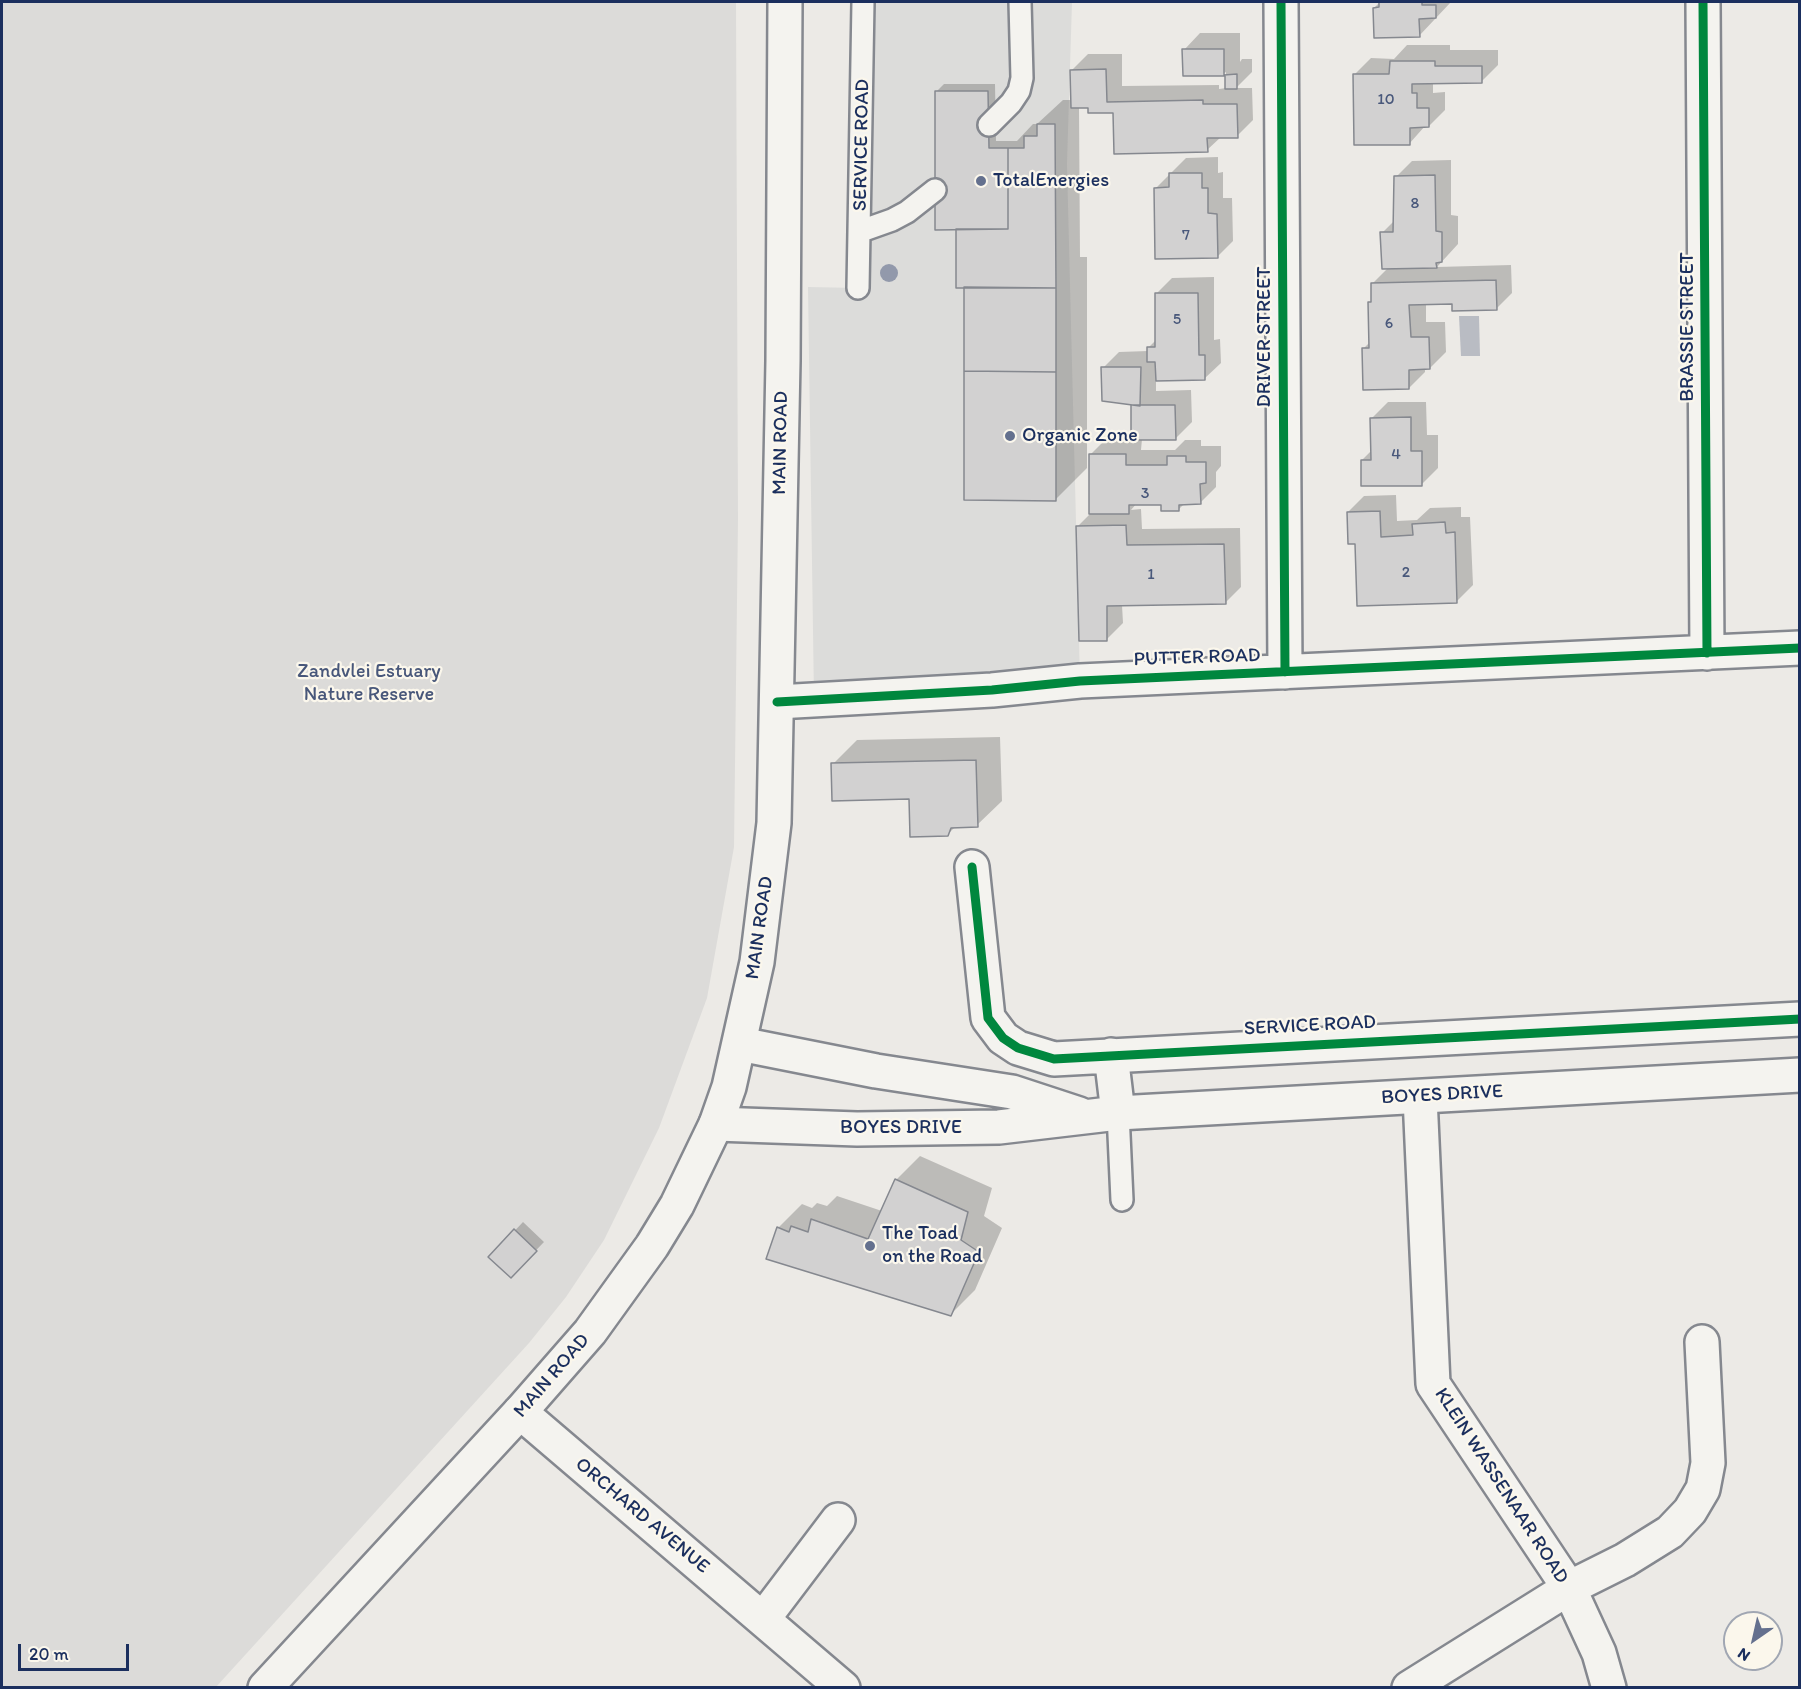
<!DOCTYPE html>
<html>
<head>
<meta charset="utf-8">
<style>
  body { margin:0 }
  #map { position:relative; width:1801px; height:1689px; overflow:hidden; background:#eceae6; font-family:Itim,sans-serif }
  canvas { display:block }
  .frame { position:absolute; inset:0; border:3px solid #1b2f5e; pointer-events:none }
  .north { position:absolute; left:1723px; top:1611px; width:60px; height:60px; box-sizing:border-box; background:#fbf7ec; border:2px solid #a1a7b3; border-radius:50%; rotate:214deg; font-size:16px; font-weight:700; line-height:24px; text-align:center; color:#1b2f5e }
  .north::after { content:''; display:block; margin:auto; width:21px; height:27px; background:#64708e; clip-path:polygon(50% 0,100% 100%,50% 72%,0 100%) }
  .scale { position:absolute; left:18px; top:1644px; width:111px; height:27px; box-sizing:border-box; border:3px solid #1b2f5e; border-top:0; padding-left:8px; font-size:18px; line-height:21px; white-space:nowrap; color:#1b2f5e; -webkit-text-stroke:4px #fbf7ec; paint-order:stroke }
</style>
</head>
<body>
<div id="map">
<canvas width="1801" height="1689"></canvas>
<div class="frame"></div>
<div class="north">N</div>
<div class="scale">20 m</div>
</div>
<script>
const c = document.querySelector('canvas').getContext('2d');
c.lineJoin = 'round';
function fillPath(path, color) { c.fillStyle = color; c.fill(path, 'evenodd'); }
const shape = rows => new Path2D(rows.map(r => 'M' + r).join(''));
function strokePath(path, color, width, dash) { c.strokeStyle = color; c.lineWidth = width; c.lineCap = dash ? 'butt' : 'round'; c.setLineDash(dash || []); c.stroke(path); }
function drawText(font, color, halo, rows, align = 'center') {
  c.font = font + ' Itim,sans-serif'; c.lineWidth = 4.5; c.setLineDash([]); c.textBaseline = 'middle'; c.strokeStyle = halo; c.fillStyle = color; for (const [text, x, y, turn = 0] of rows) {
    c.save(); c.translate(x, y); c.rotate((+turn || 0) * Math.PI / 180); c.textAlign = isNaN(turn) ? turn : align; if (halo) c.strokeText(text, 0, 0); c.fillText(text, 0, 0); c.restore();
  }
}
fillPath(shape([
  [863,2,1072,2,1067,164,1080,681,814,699,808,287,858,288]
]), '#dcdcda');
fillPath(shape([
  [2,2,736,2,738,519,734,847,707,998,659,1128,604,1240,566,1297,529,1343,216,1687,2,1688]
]), '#dcdbd9');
fillPath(shape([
  [1459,316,1479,316,1480,356,1461,356]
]), '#b9bcc3');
fillPath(shape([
  [1380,2,1451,2,1419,36,1374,8],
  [1200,33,1240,33,1240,62,1242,59,1252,59,1252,72,1236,88,1252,88,1253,120,1237,136,1221,137,1207,150,1114,111,1089,106,1079,106,1080,257,1087,257,1087,468,1055,500,966,286,936,92,944,84,995,84,996,141,1017,141,1033,124,1037,124,1063,100,1073,100,1072,70,1088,54,1122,54,1122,86,1219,85,1219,89,1226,88,1226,72,1223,74,1184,50],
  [1407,45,1450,45,1450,50,1498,50,1498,65,1482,81,1433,82,1433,93,1445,92,1445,110,1429,126,1425,126,1409,144,1355,74,1371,58,1394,59],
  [1218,157,1218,173,1223,172,1223,198,1232,198,1233,241,1217,257,1156,188,1186,158],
  [1451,160,1451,215,1458,216,1458,244,1437,267,1511,265,1512,293,1496,309,1453,303,1426,303,1426,322,1445,322,1446,352,1430,368,1425,368,1425,372,1409,388,1363,349,1370,342,1369,303,1373,300,1372,284,1388,268,1382,233,1395,220,1396,177,1412,161],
  [1214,277,1214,340,1220,339,1221,363,1204,379,1156,379,1156,391,1191,390,1192,422,1175,439,1142,439,1141,450,1175,450,1185,440,1201,440,1201,446,1221,446,1221,466,1216,472,1216,487,1200,503,1185,503,1179,509,1163,503,1137,503,1131,510,1141,509,1142,529,1240,528,1241,587,1225,603,1122,605,1123,623,1107,639,1078,526,1090,514,1090,455,1106,439,1133,439,1132,404,1103,368,1119,352,1148,351,1148,348,1157,339,1156,294,1172,278],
  [1388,402,1426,402,1427,435,1438,435,1438,468,1422,484,1362,460,1372,450,1372,418],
  [1396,495,1397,521,1417,520,1430,508,1461,507,1461,517,1470,517,1473,585,1457,601,1356,542,1348,512,1364,496],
  [1000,737,1002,801,977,825,956,826,947,835,910,798,833,764,857,740],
  [920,1156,992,1188,984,1216,1002,1228,975,1290,951,1314,778,1228,802,1204,812,1208,817,1203,827,1206,837,1196,882,1211,896,1180],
  [523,1222,544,1242,511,1276,490,1257]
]), '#0003');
const building = shape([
  [1379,2,1422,2,1422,5,1436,5,1436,18,1419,19,1420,37,1374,38,1373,8,1379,7,1379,2],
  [1182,49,1224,49,1224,75,1237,74,1237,89,1225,89,1225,76,1183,76,1182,49],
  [1390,61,1435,61,1435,66,1482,66,1482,83,1412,84,1412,93,1417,93,1417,108,1429,108,1429,127,1410,128,1410,145,1354,145,1353,74,1389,74,1390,61],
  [1106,69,1107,102,1203,100,1203,104,1237,104,1238,138,1207,138,1208,152,1114,154,1113,113,1088,113,1088,108,1071,108,1070,70,1106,69],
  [935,91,988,91,989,148,1008,148,1008,229,935,230,935,91],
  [1037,124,1055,124,1056,288,956,288,956,229,1008,229,1008,148,1024,148,1024,136,1037,136,1037,124],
  [1169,173,1202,173,1202,188,1208,188,1208,213,1217,214,1218,258,1155,259,1154,188,1169,187,1169,173],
  [1435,175,1436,231,1442,232,1442,262,1436,263,1437,268,1382,269,1380,232,1393,232,1394,176,1435,175],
  [1496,280,1497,310,1452,311,1452,304,1409,305,1411,337,1429,337,1430,369,1409,370,1409,389,1363,390,1362,348,1369,348,1368,302,1371,302,1371,283,1496,280],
  [964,287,1056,288,1056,372,964,371,964,287],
  [1155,293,1198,293,1199,355,1205,355,1205,380,1156,381,1155,362,1147,362,1147,347,1155,347,1155,293],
  [1101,367,1141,367,1140,406,1102,401,1101,367],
  [964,371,1056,372,1056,501,964,500,964,371],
  [1131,405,1175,405,1176,440,1131,440,1131,405],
  [1411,417,1411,451,1422,451,1422,486,1361,486,1361,460,1371,460,1370,418,1411,417],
  [1089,454,1126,454,1126,465,1167,465,1167,456,1186,456,1186,462,1206,462,1206,483,1200,484,1201,504,1179,505,1179,511,1161,511,1161,505,1129,505,1129,514,1089,514,1089,454],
  [1380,511,1381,537,1413,535,1412,524,1445,522,1446,533,1455,532,1457,603,1357,606,1355,544,1348,544,1347,512,1380,511],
  [1126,525,1127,545,1224,544,1226,604,1107,606,1107,641,1079,641,1076,526,1126,525],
  [976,760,978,827,951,828,948,836,910,837,909,799,832,801,831,763,976,760],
  [895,1179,968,1212,961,1240,979,1252,951,1316,766,1259,777,1227,789,1232,791,1226,808,1232,811,1219,868,1239,895,1179],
  [514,1229,537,1251,511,1278,488,1257,514,1229]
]);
fillPath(building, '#d2d1d1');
strokePath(building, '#85888f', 1.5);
const service = shape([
  [989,125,1011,103,1019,91,1022,78,1020,2],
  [861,231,892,220,907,212,935,190],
  [858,288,863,2],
  [1118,1113,1122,1200]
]);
const minor = shape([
  [1281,2,1285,672],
  [1703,2,1707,653],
  [777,702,992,690,1080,681,1800,648],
  [972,867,988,1018,1003,1038,1018,1048,1054,1059,1800,1019],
  [1111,1055,1118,1113],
  [1420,1097,1433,1384,1569,1588,1599,1653,1609,1688],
  [520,1412,843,1688],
  [763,1619,838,1520],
  [1409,1688,1569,1588,1625,1560,1670,1532,1690,1511,1703,1489,1708,1463,1702,1342]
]);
const secondary = shape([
  [740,1044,876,1071,1012,1092,1079,1114],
  [716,1124,857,1129,999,1127,1118,1113,1800,1075]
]);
const primary = shape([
  [265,1688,520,1412,590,1332,652,1246,677,1205,716,1124,729,1087,757,962,774,823,783,361,785,2]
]);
strokePath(service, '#85888f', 26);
strokePath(minor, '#85888f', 38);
strokePath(secondary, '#85888f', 38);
strokePath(primary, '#85888f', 38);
strokePath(service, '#f4f3ef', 21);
strokePath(minor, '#f4f3ef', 33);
strokePath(secondary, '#f4f3ef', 33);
strokePath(primary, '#f4f3ef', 33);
strokePath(shape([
  [1281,2,1285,672],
  [1703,2,1707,653],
  [777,702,992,690,1080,681,1800,648],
  [972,867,988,1018,1003,1038,1018,1048,1054,1059,1800,1019]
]), '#00873e', 9);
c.fillStyle = '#9299ab';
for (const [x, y] of [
  [889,273]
]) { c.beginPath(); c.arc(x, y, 9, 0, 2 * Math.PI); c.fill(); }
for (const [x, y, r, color] of [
  [981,181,6,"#64708e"],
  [1010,436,6,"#64708e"],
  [870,1246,6,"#64708e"]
]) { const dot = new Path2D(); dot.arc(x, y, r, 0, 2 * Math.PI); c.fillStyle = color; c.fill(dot); strokePath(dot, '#fbf7ec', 2); }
drawText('16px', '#49587b', null, [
  ["10",1386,100],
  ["8",1415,204],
  ["7",1186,236],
  ["5",1177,320],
  ["6",1389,324],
  ["4",1396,455],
  ["3",1145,494],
  ["2",1406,573],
  ["1",1151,575]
]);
drawText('20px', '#1b2f5e', '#fbf7ec', [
  ["SERVICE ROAD",862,145,-89],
  ["BRASSIE STREET",1688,327,-90],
  ["DRIVER STREET",1265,337,-90],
  ["MAIN ROAD",781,443,-89],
  ["PUTTER ROAD",1197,658,-2],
  ["MAIN ROAD",760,928,-82],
  ["SERVICE ROAD",1310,1026,-3],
  ["BOYES DRIVE",1442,1095,-3],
  ["BOYES DRIVE",901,1128],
  ["MAIN ROAD",552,1376,-49],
  ["KLEIN WASSENAAR ROAD",1501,1486,57],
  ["ORCHARD AVENUE",642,1516,40]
]);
drawText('20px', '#1b2f5e', '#fbf7ec', [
  ["TotalEnergies",993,181],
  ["Organic Zone",1022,436],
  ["The Toad",882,1234],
  ["on the Road",882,1257]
], 'left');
drawText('20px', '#48577a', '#fbf7ec', [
  ["Zandvlei Estuary",369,672],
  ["Nature Reserve",369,695]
]);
</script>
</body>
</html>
